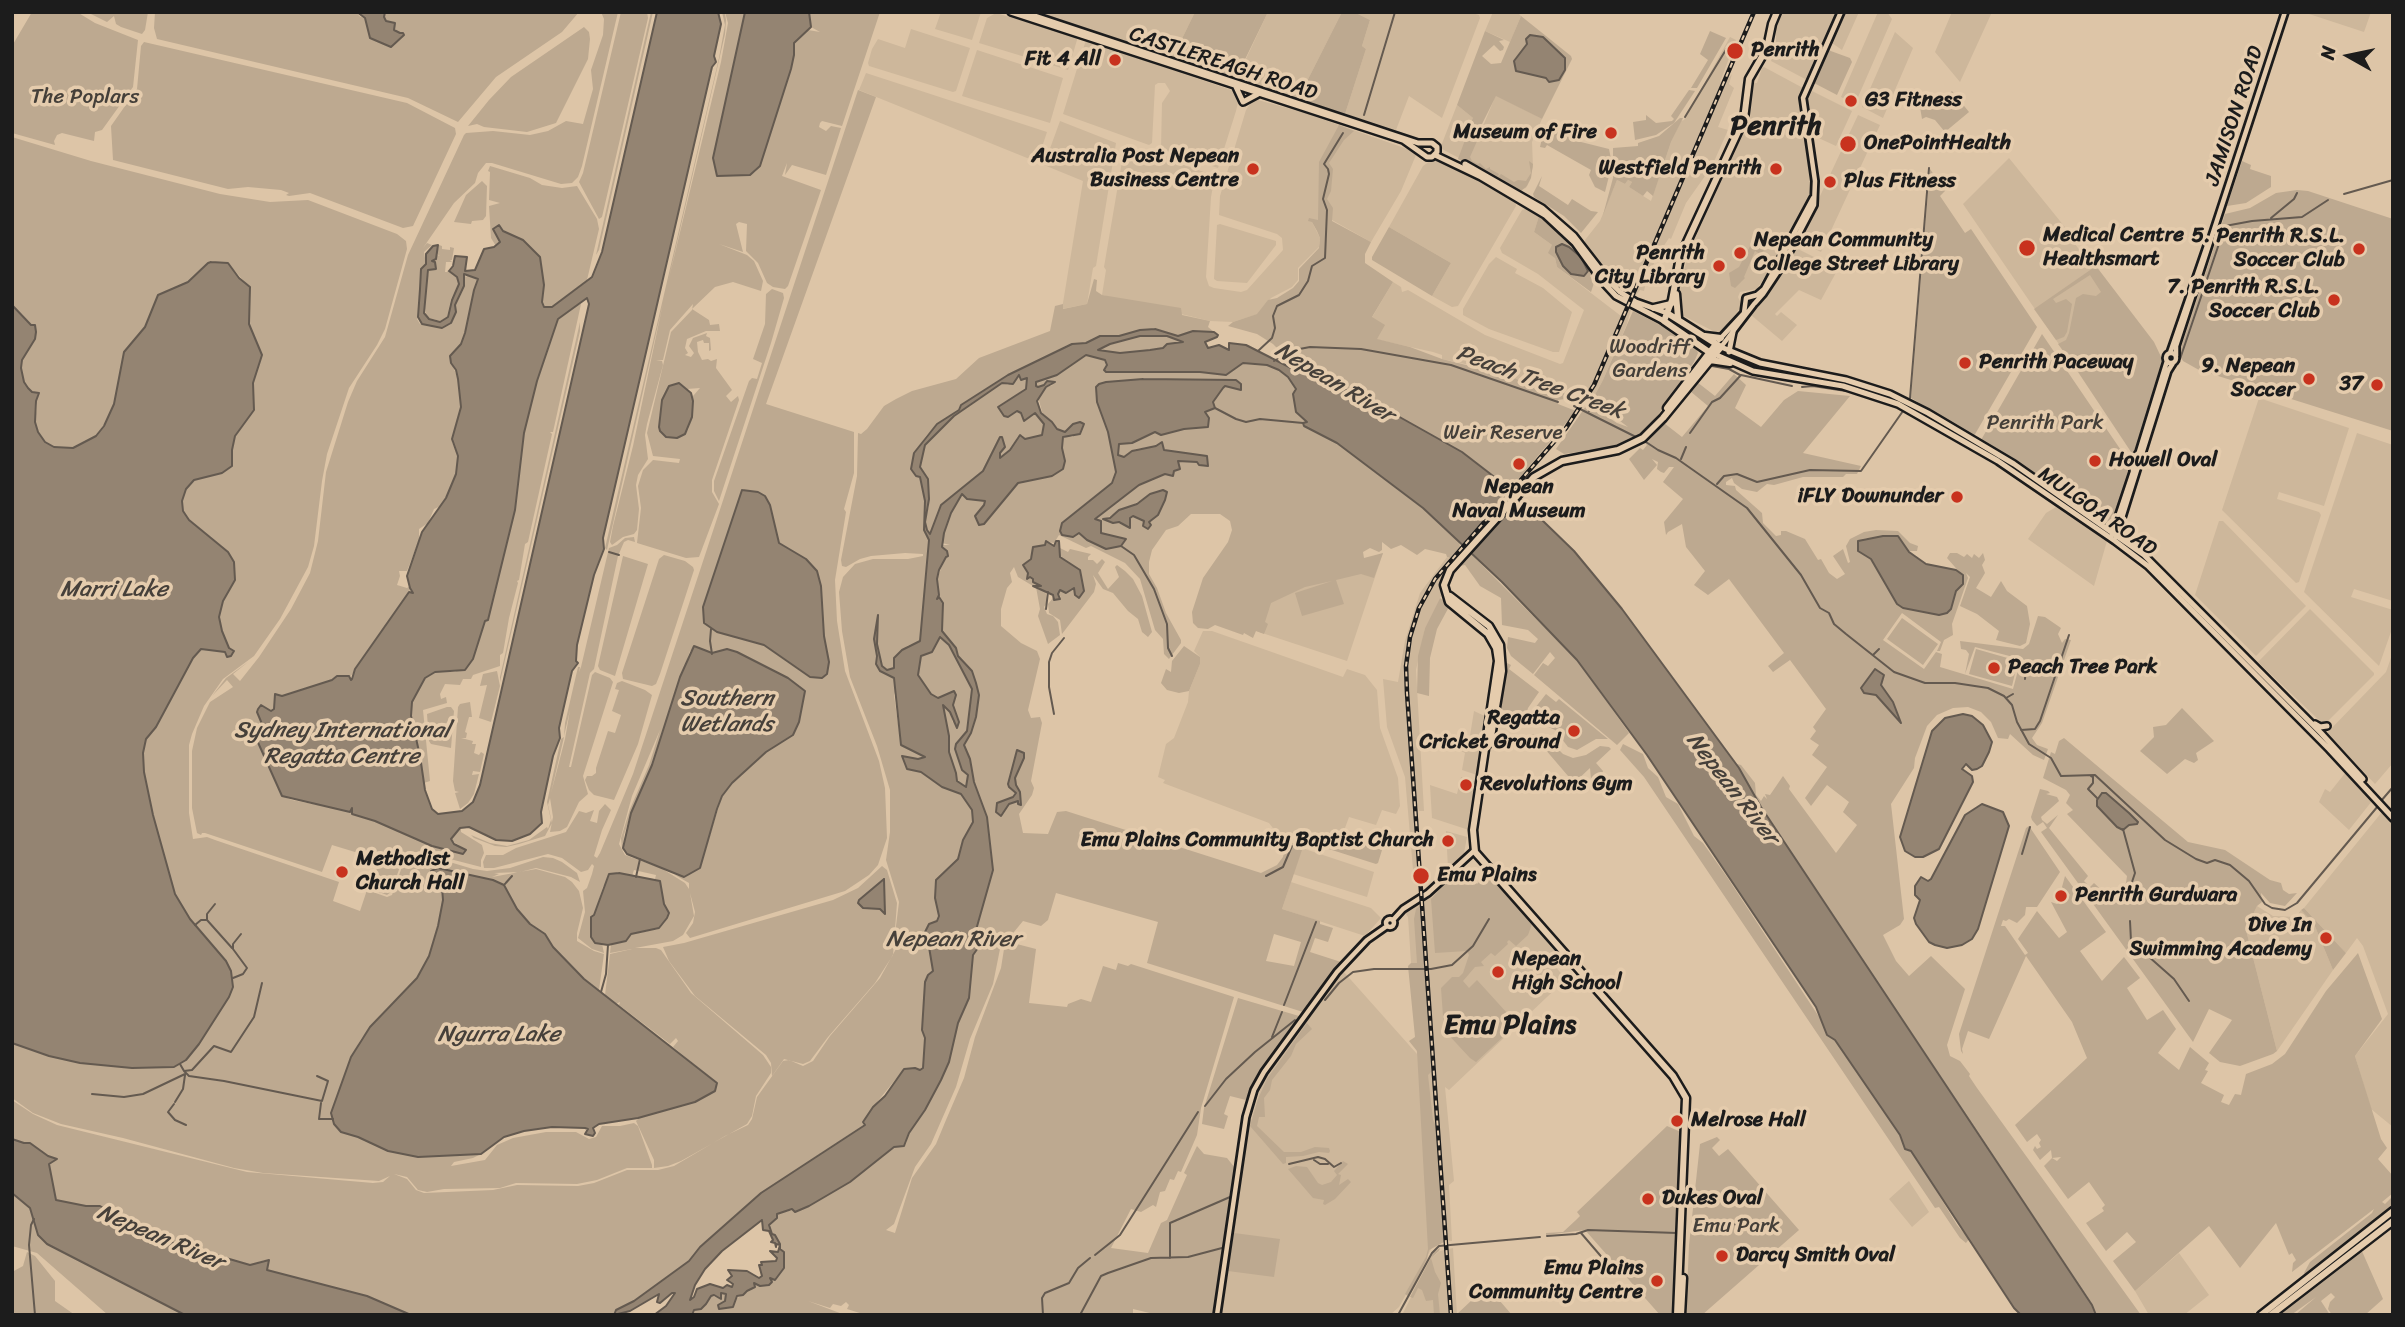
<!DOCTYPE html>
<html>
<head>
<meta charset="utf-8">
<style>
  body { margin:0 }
  #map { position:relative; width:2405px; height:1327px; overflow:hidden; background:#ddc5a7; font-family:Sriracha,sans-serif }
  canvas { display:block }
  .frame { position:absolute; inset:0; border:14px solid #1c1c1c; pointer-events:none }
  .north { position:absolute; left:2314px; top:21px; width:70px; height:70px; -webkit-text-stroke:5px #e5ccad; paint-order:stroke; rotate:279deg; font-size:19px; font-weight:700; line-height:28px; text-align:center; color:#1c1c1c }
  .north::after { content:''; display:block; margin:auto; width:24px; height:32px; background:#1c1c1c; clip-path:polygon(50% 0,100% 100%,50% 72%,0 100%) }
</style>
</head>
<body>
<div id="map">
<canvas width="2405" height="1327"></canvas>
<div class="frame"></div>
<div class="north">N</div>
</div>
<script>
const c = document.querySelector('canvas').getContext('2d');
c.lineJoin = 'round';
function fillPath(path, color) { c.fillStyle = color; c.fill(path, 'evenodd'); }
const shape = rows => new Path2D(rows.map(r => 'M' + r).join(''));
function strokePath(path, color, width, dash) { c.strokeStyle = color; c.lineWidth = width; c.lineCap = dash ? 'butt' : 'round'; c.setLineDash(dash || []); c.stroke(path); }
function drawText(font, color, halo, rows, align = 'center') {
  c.font = font + ' Sriracha,sans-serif'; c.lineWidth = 7; c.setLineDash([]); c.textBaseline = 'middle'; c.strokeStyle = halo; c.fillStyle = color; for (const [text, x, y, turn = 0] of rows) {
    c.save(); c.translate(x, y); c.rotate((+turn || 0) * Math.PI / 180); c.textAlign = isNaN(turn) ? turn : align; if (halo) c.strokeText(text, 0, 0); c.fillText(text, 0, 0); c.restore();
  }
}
fillPath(shape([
  [941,12,981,12,972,40,935,29],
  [1037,12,1195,12,1173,57],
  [1268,12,1342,12,1298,99,1237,78],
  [1354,12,1469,12,1479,15,1480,18,1442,118,1409,96,1396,130,1345,114,1366,49,1362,46,1370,20],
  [1493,12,1517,12,1521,16,1510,42,1485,31],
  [1753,12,1756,12,1726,81,1732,74,1729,84,1734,88,1718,127,1728,130,1712,166,1686,203,1671,239,1669,238,1659,253,1647,278,1644,291,1640,290,1636,295,1632,294,1632,290,1626,288,1609,275,1585,245,1585,240,1600,221,1617,180,1625,184,1628,180,1632,182,1629,187,1651,201,1671,142,1681,121,1684,120,1730,37,1736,40,1720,82,1724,80],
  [1780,12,1837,12,1807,80,1771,61,1776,45,1776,26],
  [1845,12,1859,12,1842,50,1832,43],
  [1878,12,1887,12,1892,19,1855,104,1841,97],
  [1952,12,1992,12,1960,82,1935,52],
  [2303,12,2371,12,2364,32],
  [996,13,1076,37,1077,40,1068,70,979,43,987,18],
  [911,29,970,48,956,91,953,92,869,66,868,63,872,49,878,39,905,48],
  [1895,32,1913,48,1883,118,1862,107],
  [1087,41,1237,92,1239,98,1236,111,1218,168,1161,149,1162,103,1170,91,1165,83,1158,83,1155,85,1152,143,1149,145,1063,114,1085,43],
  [977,50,1063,78,1050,123,962,96],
  [1764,67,1803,88,1800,104,1811,189,1808,199,1775,261,1757,289,1740,292,1738,297,1742,306,1721,332,1717,333,1682,315,1680,284,1690,249,1750,119,1754,83,1757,83,1762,68],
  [866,73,1047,132,1037,162,859,90],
  [1812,91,1852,111,1836,146,1812,135,1807,101],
  [1496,95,1542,119,1532,142,1533,167,1526,188,1519,190,1442,149,1441,146,1457,105,1483,126],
  [1258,100,1302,112,1410,150,1416,155,1401,191,1371,242,1332,220,1312,222,1320,238,1319,247,1298,268,1298,280,1292,287,1271,298,1258,314,1233,322,1210,321,1102,295,1106,270,1104,267,1125,144,1215,176,1211,197,1206,277,1209,286,1214,288,1241,292,1247,290,1283,250,1282,238,1277,234,1219,215,1220,196,1246,110,1250,104],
  [1858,115,1880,125,1821,252,1799,241],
  [1060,121,1116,143,1096,266,1093,268,1087,304,1062,309,1083,181,1044,165],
  [2009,158,2077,242,2075,244,2138,329,2078,372,1963,204],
  [1438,159,1494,188,1515,200,1516,206,1458,306,1452,307,1432,296,1451,263,1389,227,1423,166,1430,161],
  [1528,208,1539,216,1534,232,1552,245,1557,267,1621,316,1626,307,1631,309,1627,324,1603,380,1592,400,1588,402,1583,399,1588,388,1580,396,1554,387,1529,384,1484,368,1442,359,1442,355,1433,352,1361,336,1393,282,1401,287,1402,292,1408,290,1485,335,1560,364,1563,363,1584,310,1538,274,1502,253,1500,248,1522,210],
  [1220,224,1276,241,1276,245,1247,283,1217,281,1214,279,1217,225],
  [1796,248,1838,269,1821,300,1799,290,1775,314,1777,316,1781,312,1797,325,1782,341,1751,315,1765,299],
  [1496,257,1517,269,1515,273,1543,288,1572,312,1559,352,1553,352,1489,329,1463,315,1463,309,1489,264],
  [2259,398,2349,428,2324,506,2279,492,2277,499,2319,512,2321,515,2299,582,2296,583,2222,510],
  [2357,433,2393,445,2393,601,2354,589,2351,597,2393,610,2393,626,2379,666,2304,592],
  [2056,507,2107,541,2094,586,2028,539,2046,513],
  [2219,521,2223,521,2306,606,2256,656,2195,595],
  [1383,553,1347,661,1247,628,1254,606],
  [1447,557,1456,563,1442,588,1442,594,1425,628,1416,670,1424,811,1419,811,1417,804,1423,882,1420,882,1414,805,1418,881,1414,881,1405,777,1387,727,1383,679,1398,682,1405,641,1420,593],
  [2310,609,2374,673,2374,675,2326,723,2321,722,2258,662],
  [1203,631,1212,631,1343,677,1347,669,1365,675,1377,690,1380,728,1398,778,1400,806,1396,814,1382,810,1376,825,1349,817,1341,839,1317,832,1313,844,1304,840,1301,834,1294,832,1287,841,1282,840,1269,823,1163,783,1165,780,1158,777,1166,744,1174,738,1188,702,1189,691,1200,664,1200,657,1194,651],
  [2393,652,2393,763,2375,784,2327,733,2386,672],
  [1474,711,1487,717,1477,775,1462,770,1465,753,1459,750,1469,742],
  [2346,772,2372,801,2349,830,2319,802,2325,789,2330,792],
  [1461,777,1477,782,1469,830,1432,818,1430,785,1457,794],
  [2382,812,2393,824,2393,1127,2371,1109,2355,1056,2388,1014,2363,946,2357,938,2346,953,2304,908],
  [1446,831,1467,837,1464,853,1448,868],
  [1302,848,1374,872,1367,897,1293,874],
  [1461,867,1477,884,1488,874,1561,956,1553,964,1566,979,1449,1090,1445,1087,1454,1181,1449,1185,1452,1241,1435,1242,1399,1307,1390,1315,1222,1314,1249,1126,1262,1084,1343,971,1417,1054,1408,917,1404,911,1420,901,1421,904,1424,904,1424,899,1430,895,1431,898],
  [1291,882,1371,908,1381,918,1365,936,1282,909],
  [2257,906,2273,916,2296,917,2301,910,2314,924,2333,970,2277,1051,2246,930],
  [1909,1181,1929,1212,1912,1227,1889,1199],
  [1453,1248,1457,1315,1402,1315,1431,1258,1440,1251],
  [2179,1253,2209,1295,2184,1315,2149,1315,2135,1291]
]), '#cdb79b');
fillPath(shape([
  [32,12,77,12,95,23,138,40,133,87,102,130,95,132,94,141,62,133,57,135,54,141,55,145,12,133,12,46],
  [87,12,148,12,145,30,142,34,121,27,116,24,114,16,107,22],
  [155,12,357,12,359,16,400,34,393,30,386,21,384,17,385,12,579,12,562,32,496,77,458,122,408,98,157,39,154,28],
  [601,12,618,12,582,166,578,177,572,183,561,184,492,163,486,163,478,173,475,183,454,203,423,248,427,243,432,245,424,252,426,264,421,269,419,315,417,319,420,324,442,328,451,324,456,313,456,305,465,286,464,274,466,277,468,275,477,277,478,280,474,290,465,333,461,344,451,355,452,364,458,379,461,407,452,442,458,456,456,474,451,489,441,506,434,509,428,523,419,529,419,540,407,571,399,571,400,576,397,585,407,588,410,586,410,590,351,676,337,676,332,680,282,696,275,694,276,706,271,711,258,716,262,725,254,732,282,796,292,800,339,809,375,821,441,848,446,853,449,850,463,854,466,850,451,840,451,837,461,827,461,832,482,845,484,853,481,860,481,867,423,852,413,852,402,861,391,892,387,895,371,889,376,874,378,859,332,845,322,872,205,833,202,833,201,835,197,833,192,808,192,751,197,728,210,702,233,687,227,680,212,696,226,678,248,662,233,674,240,681,259,657,291,609,310,573,318,541,326,472,348,402,357,381,385,337,408,255,464,135,466,133,493,131,530,135,548,131,566,121,583,124,593,89,591,70,603,35,604,19],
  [621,12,647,12,648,18,602,217,599,219,579,182,583,173],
  [651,12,653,12,599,250,596,255],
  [722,12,725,14,726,20,725,34,668,282,721,62,728,23,725,12,745,12,713,158,717,176,750,175,756,171,763,157,791,69,795,41,808,30,820,32,811,27,809,12,880,12,842,126,822,121,820,123,819,127,826,131,831,126,841,128,826,175,792,165,785,175,787,163,782,176,821,190,788,286,785,289,773,287,767,283,758,263,746,251,747,224,739,222,736,224,743,252,719,244,747,255,754,261,763,281,761,291,733,282,715,287,692,309,709,320,710,325,719,324,720,331,706,331,687,339,685,348,688,353,685,355,691,357,694,353,689,346,693,338,707,333,706,336,710,338,711,350,709,351,709,343,704,343,703,340,697,342,698,352,702,360,708,359,711,361,717,359,716,368,732,390,726,396,731,402,738,396,739,400,712,480,712,492,719,504,699,557,686,558,637,543,641,508,638,486,643,470,653,460,679,463,680,459,653,456,647,433,671,332,692,310,693,304,670,330,663,360,656,360,662,361,663,365,647,424,645,435,648,459,638,475,636,485,639,509,637,530,634,534,623,537,612,545,610,542,613,526,633,446,663,303,607,550,605,548,719,58,725,25],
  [678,383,687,389,700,388,693,396,692,417,688,430,677,438,659,427,659,420,662,400],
  [1195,12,1268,12,1236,78,1173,57],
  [1342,12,1354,12,1370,20,1362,46,1366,49,1345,114,1298,99],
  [1521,16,1571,56,1572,59,1542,119,1496,96,1476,136,1478,139,1470,157,1472,161,1478,164,1480,163,1486,169,1490,167,1490,169,1499,174,1497,178,1501,174,1514,182,1518,180,1526,181,1531,173,1529,161,1533,164,1531,178,1527,186,1521,191,1458,159,1468,132,1456,125,1469,127,1473,118,1457,105,1485,31,1504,40,1499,41,1504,47,1503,50,1500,51,1494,45,1482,56,1491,64,1501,63],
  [584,27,589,32,590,39,588,59,556,123,527,132,484,127,477,124,468,126,489,100,511,77],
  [1710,31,1726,38,1697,88,1691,88,1708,60,1700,54],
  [144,42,407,103,455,128,456,134,413,226,403,228,310,193,289,196,286,195,289,193,281,190,248,187,228,189,113,160,111,126,137,89,141,46],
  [1828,50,1850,58,1852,62,1837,95,1814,83],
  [858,90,876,97,766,404,854,432,854,473,844,509,846,512,835,580,837,621,845,671,879,761,885,788,887,838,878,865,869,875,845,891,690,938,686,933,693,923,695,912,690,893,694,916,683,935,673,941,635,948,656,948,661,950,691,993,763,1055,771,1067,771,1073,756,1096,752,1116,747,1124,681,1161,668,1166,654,1168,654,1160,636,1121,640,1117,695,1102,717,1083,673,1047,678,1041,676,1038,670,1044,619,1005,620,1002,616,1004,605,995,610,954,632,949,610,953,611,944,627,941,631,934,659,929,669,913,664,904,660,881,655,879,656,875,634,870,632,876,619,873,608,879,603,887,594,915,595,943,602,944,604,953,592,949,578,938,585,912,583,891,587,888,592,874,594,866,592,864,588,870,581,872,562,858,548,854,494,868,484,868,483,862,486,855,503,855,516,848,566,832,579,811,586,813,594,810,590,821,597,823,599,811,605,804,611,810,602,830,594,856,597,858,600,853,633,774],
  [727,649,737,652,800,686,793,735,766,752,732,783,722,796,700,868,684,877,675,875,689,883,689,889,685,883,661,868,625,855,619,844,632,796,660,730,649,765,630,809,621,838,622,849,629,856,635,857,627,854,623,848,624,835,631,813,652,765,690,651,712,654],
  [1689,90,1695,91,1674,123,1656,135,1635,140,1633,122,1646,120,1646,115,1656,123,1672,121,1674,119,1671,116],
  [1952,91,1969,112,1945,132,1935,120,1926,117,1922,119,1920,107,1925,103,1933,108],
  [1680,118,1683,118,1671,142,1653,196,1647,191,1643,196,1629,187,1632,182,1628,180,1625,184,1617,180,1603,215,1613,178,1613,148,1638,146,1638,143,1659,136],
  [1339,125,1354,131,1344,140,1329,163,1333,169,1331,191,1327,199,1333,208,1332,221,1371,242,1365,254,1365,263,1393,282,1372,317,1385,325,1377,339,1410,347,1442,359,1506,375,1529,384,1537,391,1554,387,1576,394,1576,401,1573,403,1565,399,1558,400,1558,404,1576,411,1510,489,1462,452,1371,401,1335,385,1328,376,1313,368,1289,364,1289,357,1285,356,1273,344,1257,334,1228,326,1233,322,1257,314,1268,300,1277,298,1293,288,1299,281,1299,269,1319,248,1320,238,1317,231,1312,222,1308,221,1309,218,1318,220,1319,162],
  [1551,127,1577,141,1609,149,1612,164,1605,192,1595,187,1589,175,1591,170,1547,145,1545,148,1540,147,1543,134,1552,135,1554,132,1550,129],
  [12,137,91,161,220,194,270,202,308,200,397,234,406,241,407,249,385,329,377,345,349,388,327,454,322,481,314,546,308,567,280,619,254,656,223,679,204,706,192,734,189,745,189,813,193,839,207,837,215,840,339,882,333,901,360,911,367,890,387,897,392,895,403,864,415,854,423,854,473,869,487,871,510,868,543,857,553,858,562,862,577,873,580,882,571,877,536,868,520,872,494,873,499,874,492,877,536,869,565,877,572,882,579,891,583,908,577,933,577,941,594,951,604,954,599,990,584,979,553,947,545,934,530,924,517,909,505,886,507,883,505,882,503,885,493,880,445,869,442,864,432,876,442,888,443,900,438,926,429,956,417,978,382,1013,361,1039,351,1057,331,1113,341,1132,358,1137,388,1151,418,1157,481,1154,473,1158,454,1162,451,1166,485,1160,497,1145,513,1138,546,1132,576,1132,589,1139,596,1137,602,1126,620,1126,634,1123,638,1126,652,1165,652,1168,627,1168,597,1180,577,1184,516,1183,500,1188,444,1189,427,1192,418,1190,407,1177,394,1174,407,1179,416,1190,424,1193,493,1190,517,1185,578,1186,594,1183,627,1170,658,1170,674,1166,725,1136,748,1125,752,1119,757,1097,783,1061,789,1060,803,1066,813,1061,830,1036,880,978,896,949,895,934,899,902,886,860,890,832,890,790,877,746,850,677,842,631,839,592,843,577,855,564,873,559,908,559,923,556,923,554,905,553,871,556,860,559,846,567,842,566,841,560,857,476,858,433,861,434,867,429,884,406,896,399,912,391,956,379,979,358,1050,331,1055,306,1063,304,1063,309,1087,304,1094,279,1097,280,1096,291,1102,295,1181,308,1182,315,1210,321,1208,327,1214,332,1193,331,1178,336,1155,329,1140,330,1119,336,1100,336,1086,343,1068,345,985,390,961,405,959,410,937,424,926,436,914,453,911,469,916,476,920,477,925,501,925,534,929,540,920,641,907,646,894,668,887,670,882,666,877,644,877,623,874,639,877,656,876,664,899,681,894,695,901,745,924,756,941,753,918,759,902,756,907,769,921,772,942,787,961,794,972,810,973,822,963,840,953,891,926,945,929,947,933,971,923,1007,922,1030,925,1038,925,1057,923,1068,920,1070,904,1069,873,1107,864,1122,865,1124,761,1193,689,1261,634,1301,616,1310,614,1315,411,1315,367,1296,267,1270,265,1260,250,1265,171,1242,143,1231,100,1206,86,1206,56,1200,48,1156,12,1139,12,1100,33,1114,57,1125,247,1172,373,1183,383,1182,390,1176,379,1181,263,1173,234,1168,123,1138,61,1124,33,1113,12,1098,12,1043,49,1056,80,1063,155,1068,226,961,190,919,175,894,153,815,144,772,143,752,146,738,156,727,193,658,201,649,209,649,225,652,231,656,233,655,234,651,229,648,221,631,219,616,223,601,235,580,234,562,189,520,183,511,182,501,186,489,194,480,222,473,231,459,235,436,253,410,253,383,262,355,249,324,249,287,228,263,208,263,188,282,158,296,145,327,138,337,111,414,96,436,73,448,60,449,45,442,38,432,35,422,37,405,32,392,24,382,22,375,22,360,35,339,31,325,12,305],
  [2242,161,2251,165,2250,169,2271,176,2271,187,2246,203,2227,206],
  [490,166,530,178,542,185,562,188,577,186,597,219,599,229,587,280,552,307,545,308,542,304,542,264,535,251,497,228,500,242,496,246,491,238,489,206,500,203,489,200,490,172,488,171],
  [1930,169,1945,191,1940,196,1965,233,1971,229,2037,327,1974,436,1911,398],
  [1542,176,1539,186,1568,205,1572,199,1591,211,1598,212,1581,233,1564,216,1534,197,1533,194],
  [482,181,487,186,486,216,483,220,472,221,471,224,454,222,466,195],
  [2297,190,2308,191,2393,219,2393,431,2199,370,2183,361,2179,354,2225,214,2250,208,2276,193],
  [1539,216,1567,239,1581,256,1592,273,1590,276,1594,283,1591,292,1557,267,1555,258,1548,253,1552,245,1534,232],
  [1389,227,1451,263,1432,296,1372,260,1372,257],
  [1755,237,1770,244,1760,254,1755,251,1744,277,1745,278,1735,288,1731,286,1729,273,1739,267],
  [439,245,442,246,442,249,450,250,450,247,454,248,452,260,450,260,452,262,446,262,445,272,447,272,448,270,457,276,459,283,451,299,447,317,440,321,426,317,424,299,429,270,436,269,436,259,437,255,440,256,437,254],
  [2096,266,2154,342,2164,363,2133,455,2078,372,2081,370,2079,366,2074,366,2058,344,2066,340,2069,333,2076,298,2083,294,2096,296,2101,292,2090,275,2053,299,2056,303,2066,299,2072,304,2067,332,2064,337,2056,340,2034,309],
  [772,289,783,293,784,298,771,343,719,501,714,491,714,481,749,381,752,378,757,379,762,363,753,359,765,324,766,294],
  [581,304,553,432,550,432,552,434,528,542,525,544,519,580,517,581,518,583,509,618,503,653,500,655,500,666,473,675,471,679,463,679,460,685,445,684,440,694,441,699,446,697,447,703,423,710,430,781,424,783,411,716,412,702,425,678,434,672,455,672,473,659,485,621,488,620,515,510,524,433,537,381,558,319,575,305],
  [1633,311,1668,329,1696,348,1698,353,1694,362,1661,411,1642,434,1630,441,1606,448,1564,454,1556,449,1586,406,1591,406,1617,423,1628,427,1592,400,1603,380],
  [580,322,580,331,500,682,500,677],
  [2042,334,2131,465,2113,524,2095,516,1981,440],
  [1140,336,1167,336,1184,342,1167,344,1163,348,1150,350,1120,353,1096,351,1110,344],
  [1086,355,1105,360,1107,365,1139,372,1194,373,1234,368,1243,363,1267,365,1279,370,1291,380,1296,389,1294,394,1296,403,1294,404,1308,422,1308,429,1315,430,1337,443,1423,508,1459,540,1460,547,1450,558,1447,557,1446,554,1425,549,1417,555,1401,545,1391,549,1382,542,1382,550,1379,552,1370,548,1363,552,1364,558,1383,553,1374,578,1361,574,1336,580,1344,604,1302,616,1295,593,1332,581,1305,587,1271,603,1265,622,1268,624,1264,634,1256,631,1253,638,1244,633,1243,635,1215,625,1208,629,1198,628,1193,623,1192,612,1203,578,1228,542,1232,530,1230,521,1220,514,1191,514,1178,526,1166,530,1152,550,1149,562,1149,574,1157,588,1166,613,1181,640,1181,643,1169,659,1164,654,1163,639,1155,630,1140,579,1125,563,1091,546,1086,548,1059,535,1054,543,1047,542,1023,565,1029,573,1027,579,1030,577,1042,587,1033,586,1018,577,1014,567,1010,573,1012,582,1007,588,1001,609,1001,626,1021,643,1037,651,1040,659,1028,710,1031,718,1040,717,1042,723,1031,781,1034,788,1032,795,1019,814,1023,833,1048,834,1057,812,1066,811,1261,873,1277,865,1283,857,1287,841,1303,847,1282,909,1320,921,1320,924,1333,928,1328,942,1315,938,1310,952,1341,962,1303,1012,1147,963,1158,922,1056,893,1048,920,1041,926,1023,921,1000,949,993,984,970,1039,956,1087,931,1144,915,1167,894,1224,886,1230,895,1233,912,1178,936,1144,946,1120,964,1078,975,1037,1001,968,1004,949,1009,942,1036,949,1029,1003,1067,1007,1068,1004,1081,999,1091,1002,1103,966,1116,970,1118,963,1128,966,1131,964,1234,997,1201,1108,1197,1135,1181,1172,1178,1171,1174,1180,1170,1179,1165,1191,1160,1192,1156,1207,1153,1205,1141,1212,1131,1209,1111,1248,1148,1253,1161,1223,1167,1220,1187,1175,1184,1173,1197,1146,1204,1154,1227,1158,1235,1168,1214,1314,1158,1315,1133,1309,1133,1315,866,1315,847,1309,849,1305,846,1302,841,1306,833,1304,830,1308,808,1301,845,1315,692,1315,694,1310,706,1304,711,1296,720,1298,721,1292,724,1293,726,1295,725,1307,733,1307,734,1300,751,1290,754,1283,778,1276,784,1268,783,1259,780,1244,772,1235,769,1225,777,1214,809,1206,894,1146,902,1147,906,1144,909,1133,949,1062,958,1023,969,998,973,955,985,938,976,930,978,916,974,782,964,745,971,733,979,695,972,671,958,656,956,648,942,631,941,608,937,601,937,579,946,556,942,545,950,545,942,543,944,533,951,513,962,494,967,499,982,499,985,501,984,505,1021,481,1052,476,1065,461,1062,448,1062,440,1066,436,1073,437,1071,425,1068,431,1061,432,1043,415,1038,397,1046,387,1053,385,1036,387,1036,382,1062,371],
  [1143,379,1219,379,1241,390,1224,386,1195,429,1184,429,1158,434,1155,432,1132,443,1119,444,1118,455,1124,457,1136,449,1156,446,1175,453,1207,456,1197,462,1178,461,1174,471,1139,485,1095,519,1098,521,1101,533,1126,539,1085,536,1079,532,1073,537,1062,535,1060,534,1062,523,1112,483,1116,471,1108,432,1097,402,1106,382],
  [1151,494,1164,501,1160,511,1149,522,1143,524,1145,521,1133,516,1130,517,1129,523,1124,525,1104,519,1128,508],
  [1274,934,1301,942,1294,966,1266,961],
  [1734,374,1746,385,1735,408,1761,427,1784,400,1798,391,1850,396,1803,453,1861,466,1857,474,1846,474,1843,477,1803,477,1774,485,1767,484,1757,492,1742,489,1734,483,1732,478,1726,482,1726,485,1735,486,1736,490,1762,513,1763,523,1776,536,1781,535,1781,531,1786,531,1805,539,1818,560,1821,559,1829,573,1837,579,1845,574,1833,556,1843,549,1848,563,1850,562,1846,546,1850,539,1864,532,1876,530,1898,531,1910,543,1918,546,1917,551,1907,551,1894,535,1862,539,1858,551,1871,559,1899,606,1939,615,1951,609,1956,590,1963,584,1962,575,1947,558,1950,553,1957,553,1964,557,1967,554,1972,558,1974,554,1979,558,1983,553,1985,560,1982,565,1985,573,1976,588,1991,597,2001,581,2007,591,2027,606,2030,624,2026,643,2020,646,1996,640,1999,631,1977,614,1960,606,1970,577,1966,573,1968,578,1952,624,1953,635,1944,640,1940,651,1937,651,1941,642,1902,613,1883,640,1924,669,1936,652,1942,654,1940,667,2013,689,2021,659,1975,647,1965,674,1969,654,1966,650,1961,649,1960,641,2023,649,2029,644,2038,616,2045,617,2061,628,2058,634,2062,643,2065,639,2071,640,2042,723,2032,738,2037,745,2048,749,2044,760,2033,755,2010,734,2008,739,1998,738,1991,722,1981,712,1968,707,1953,708,1937,715,1927,726,1915,758,1914,768,1891,804,1904,919,1900,925,1883,935,1896,961,1909,976,1931,956,1965,989,1947,1045,1950,1056,1960,1061,1970,1074,1969,1076,1977,1088,2141,1315,2096,1315,2092,1304,1761,807,1737,767,1737,764,1741,765,1755,783,1756,795,1761,801,1764,796,1767,799,1765,794,1770,795,1783,776,1790,786,1789,789,1836,853,1857,825,1843,812,1849,802,1827,785,1811,806,1805,798,1827,767,1812,755,1819,745,1810,739,1816,731,1813,727,1826,709,1790,660,1773,672,1768,666,1784,653,1729,579,1708,595,1694,585,1705,571,1686,547,1682,524,1668,532,1666,535,1664,522,1683,499,1663,482,1674,467,1669,467,1664,473,1661,472,1657,469,1658,462,1652,459,1657,465,1644,480,1629,459,1640,448,1643,450,1647,445,1645,443,1648,442,1664,423,1682,437,1708,406,1690,391,1697,382,1715,396],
  [1019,375,1027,379,1026,388,1012,398,1017,411,1022,413,1025,421,1032,413,1035,413,1044,424,1042,435,1025,439,1022,435,1018,436,1010,450,1000,458,1003,439,998,443,983,471,941,505,930,535,927,530,925,522,929,505,920,467,925,445,954,416,1002,383,1008,385],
  [634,537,635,542,628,540,624,542,618,556,594,669,590,673,569,767,571,767,592,675,595,672,610,678,613,682,583,776,588,794,579,802,567,827,560,831,550,832,553,817,550,798,548,805,552,823,545,836,519,844,506,847,495,846,474,838,471,835,490,843,507,846,529,840,547,827,548,829,551,820,547,802,561,739,564,737,551,793,565,739,570,710,564,736,565,723,578,667,580,667,579,672,581,667,609,548,617,545,625,538],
  [1058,547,1068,552,1070,549,1091,554,1088,557,1088,560,1093,560,1097,564,1102,559,1105,562,1098,573,1108,589,1119,577,1115,567,1117,565,1125,571,1133,579,1142,596,1152,632,1148,637,1142,632,1138,619,1128,611,1113,593,1103,589,1093,575,1096,584,1094,592,1062,634,1060,620,1049,613,1048,604,1053,598,1054,600,1061,597,1058,594,1061,590,1066,593,1075,588,1084,591,1080,571,1060,557],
  [1470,553,1577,660,1629,733,1617,745,1534,675,1543,663,1548,666,1555,658,1550,652,1533,674,1511,656,1507,648,1508,637,1535,643,1538,639,1528,630,1502,625,1501,598,1480,586,1465,565,1459,566],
  [664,555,685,561,693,567,694,570,660,674,656,684,652,686,623,679,622,673,659,559],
  [623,556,648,564,615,676,600,670,598,666],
  [1036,587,1044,589,1046,594,1047,603,1044,607,1047,614,1053,616,1058,622,1060,635,1048,644,1038,616,1040,609],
  [1440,598,1450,605,1437,629,1430,658,1429,696,1417,693,1418,656,1425,628],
  [1902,618,1938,644,1923,665,1887,639],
  [941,637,949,645,972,689,967,731,956,744,955,749,962,770,968,775,966,788,957,781,956,773,949,752,949,736,943,704,950,712,953,723,954,691,938,698,931,694,918,675,921,656,936,646,938,638],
  [1184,646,1200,657,1200,664,1189,691,1179,693,1167,690,1161,683,1166,669,1171,672,1172,661],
  [1976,649,2018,661,2012,686,1969,674],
  [1507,663,1511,665,1509,669,1539,692,1528,708,1525,719,1501,709],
  [497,671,500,686,491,722,479,718,487,685,480,686,483,674],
  [622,681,645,690,652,695,638,744,614,800,594,795,589,790,585,780,587,776,592,776,596,773,596,768,608,731,615,733,621,715,612,711,619,690,615,689,617,683],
  [1546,694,1556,702,1559,699,1608,739,1596,739,1577,750,1568,747,1555,730,1544,725,1534,715,1535,708],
  [470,702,472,717,469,717,465,732,467,733,466,738,461,738,473,741,472,744,476,744,474,753,479,755,481,752,484,754,480,772,473,771,472,775,479,774,474,794,468,803,460,809,455,793,459,792,455,791,453,781,458,707,460,704],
  [447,707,451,707,454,711,451,748,431,744,429,741,427,714],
  [2182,708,2214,741,2196,753,2198,760,2194,763,2185,759,2167,774,2140,751,2154,737,2153,727,2166,725],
  [1532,734,1546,737,1563,754,1573,758,1586,755,1600,746,1609,747,1611,749,1596,763,1603,771,1595,791,1592,791,1590,768,1574,783,1539,742,1532,748,1529,745,1522,751,1519,747,1519,744],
  [2064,738,2188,842,2225,850,2270,880,2281,883,2283,890,2289,894,2297,893,2285,906,2270,903,2261,893,2262,902,2257,906,2246,930,2277,1051,2273,1054,2240,1066,2220,1062,2209,1053,2232,1020,2209,1009,2193,1042,2041,832,2047,828,2043,822,2037,826,2032,820,2031,817,2040,789,2048,791,2050,793,2046,794,2057,797,2059,801,2041,817,2042,820,2047,824,2058,815,2049,828,2088,876,2084,881,2090,887,2094,883,2107,895,2115,894,2126,883,2127,876,2067,814,2073,810,2066,803,2070,795,2066,790,2043,778,2051,752,2055,754,2059,741],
  [1623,744,1643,754,1648,768,1658,777,1666,797,1678,804,1694,836,1703,843,1727,877,1829,1032,1909,1146,1957,1225,1969,1239,1966,1243,1960,1238,1939,1207,1935,1208,1644,777,1620,750],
  [2029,826,2060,872,2037,907,2026,907,2025,915,2017,923,2009,919,2006,921,2003,920,2001,926,2005,926,2025,955,2028,953,2018,939,2037,911,2059,938,2067,932,2051,902,2057,904,2070,895,2062,887,2065,876,2106,932,2080,951,2102,981,2124,957,2140,978,2127,988,2147,1020,2163,1010,2176,1029,2158,1053,2179,1070,2190,1047,2209,1063,2205,1070,2208,1071,2201,1083,2224,1095,2221,1102,2229,1105,2235,1094,2241,1095,2246,1074,2272,1064,2285,1054,2326,991,2358,953,2382,1019,2355,1056,2381,1139,2387,1148,2378,1159,2393,1176,2393,1193,2382,1202,2385,1204,2393,1196,2393,1206,2306,1276,2304,1273,2310,1262,2372,1213,2374,1209,2292,1272,2293,1263,2296,1260,2292,1253,2289,1255,2276,1223,2240,1268,2209,1226,2135,1291,2113,1261,2136,1242,2127,1232,2106,1251,2086,1223,2104,1211,2102,1208,2105,1205,2089,1182,2068,1199,2044,1166,2052,1158,2057,1161,2061,1157,2052,1158,2051,1150,2040,1160,2033,1150,2035,1146,2037,1149,2041,1147,2039,1143,2041,1140,2037,1134,2027,1142,2015,1125,2087,1058,2072,1022,2026,956,1989,1039,1968,1031,1962,1049,1963,1054,1961,1051,1959,1034,2026,828],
  [1316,832,1340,838,1341,837,1382,850,1378,863,1376,864,1313,844],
  [882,866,887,870,897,903,893,955,875,983,828,1037,810,1061,803,1064,784,1059,772,1076,771,1063,766,1055,695,996,669,961,663,947,684,943,833,900,858,888],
  [1461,867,1477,884,1488,874,1532,924,1528,935,1516,946,1509,940,1507,942,1508,944,1495,956,1491,953,1481,962,1484,966,1475,967,1463,981,1469,988,1477,980,1517,1024,1476,1062,1470,1058,1444,1030,1441,988,1452,977,1459,977,1463,973,1469,955,1467,951,1435,953,1431,899],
  [1421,905,1431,1072,1428,1075,1433,1120,1435,1124,1444,1242,1429,1250,1427,1259,1408,1296,1405,1294,1426,1257,1428,1249,1417,1051,1409,1041,1415,1037,1408,966,1411,963,1417,963,1414,919,1416,909],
  [2304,908,2346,953,2333,970,2314,924,2301,910],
  [1238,998,1299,1016,1263,1066,1246,1100,1230,1096,1224,1114,1228,1116,1224,1129,1202,1124,1204,1108],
  [1307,1023,1312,1029,1296,1044,1291,1056,1272,1080,1270,1090,1264,1098,1265,1117,1259,1117,1257,1126,1284,1152,1301,1152,1315,1147,1329,1148,1330,1151,1329,1153,1319,1152,1303,1156,1286,1157,1286,1163,1283,1164,1250,1126,1258,1099,1267,1079],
  [1667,1126,1683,1133,1675,1315,1660,1315,1585,1230,1546,1235,1546,1233,1563,1232,1576,1220,1580,1216,1577,1212],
  [1717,1137,1720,1140,1712,1148,1719,1156,1728,1149,1799,1230,1702,1315,1686,1315,1689,1245,1700,1144],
  [1343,1161,1348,1164,1338,1174,1341,1175,1339,1185,1348,1179,1351,1182,1335,1199,1325,1205,1323,1204,1324,1200,1313,1198,1288,1169,1296,1166,1307,1167,1318,1183,1322,1185,1331,1182,1337,1175,1334,1171],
  [12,1193,30,1208,38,1235,47,1244,185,1315,108,1315,37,1253,12,1246],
  [1234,1233,1280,1239,1274,1277,1228,1271],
  [1440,1248,1439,1251,1431,1258,1435,1272,1441,1283,1438,1294,1440,1315,1434,1315,1433,1300,1426,1301,1422,1290,1418,1288,1413,1298,1410,1297,1434,1252],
  [2361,1249,2383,1299,2365,1315,2332,1315,2328,1309,2330,1302,2335,1297,2331,1293,2321,1301,2330,1315,2295,1315,2316,1297,2291,1315,2277,1315],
  [27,1252,35,1256,55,1281,55,1301,75,1315,12,1315,12,1272,23,1266],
  [1487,1286,1512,1315,1457,1315,1457,1314]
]), '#bda990');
const water = shape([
  [357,12,385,12,384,17,386,21,395,23,394,30,400,33,403,33,404,35,391,47,370,38,365,18,357,12],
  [657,12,718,12,721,24,714,56,716,62,712,67,603,538,604,549,594,575,577,645,576,661,578,663,572,671,559,728,560,738,553,756,541,812,542,823,530,834,512,841,496,840,469,827,460,828,451,839,454,844,466,850,463,854,432,846,375,821,352,814,352,808,350,812,282,796,256,738,255,729,262,724,257,712,258,709,261,705,271,711,274,709,275,694,282,696,332,680,337,676,349,676,351,680,352,679,355,669,409,592,413,593,410,588,407,576,422,532,446,498,456,474,458,456,452,439,461,407,458,379,456,370,451,363,450,356,461,344,465,333,474,290,478,279,464,274,464,286,455,305,456,312,451,323,442,328,422,324,418,317,420,289,421,269,426,264,426,254,433,246,438,245,436,259,432,261,435,262,436,269,428,270,424,313,429,319,440,322,448,317,452,300,459,284,457,277,449,271,453,266,455,256,467,257,465,271,475,270,484,249,494,247,500,242,493,229,499,225,503,231,523,240,540,257,544,285,542,302,544,307,552,307,592,277,602,252,657,12],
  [587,298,589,304,480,785,473,802,462,811,438,814,432,809,425,790,420,756,411,716,412,702,425,678,435,672,465,670,473,659,485,621,488,620,515,510,524,433,537,381,558,319,587,298],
  [745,12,809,12,811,27,794,43,794,55,791,69,760,166,750,175,717,176,713,158,745,12],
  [1530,35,1543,37,1565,58,1565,70,1559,80,1549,82,1546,78,1516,71,1514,61,1527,44,1526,39,1530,35],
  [1562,244,1569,247,1581,257,1588,271,1584,276,1571,274,1563,266,1556,252,1556,247,1562,244],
  [211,262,228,263,239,278,250,287,249,324,262,355,253,383,254,410,235,436,232,450,232,466,222,473,194,480,186,489,182,501,183,511,189,520,228,552,234,562,235,580,223,601,219,617,222,631,229,648,234,651,231,656,227,657,225,652,201,649,193,658,156,727,146,739,143,753,144,772,153,815,175,894,190,919,226,961,231,971,233,987,229,997,199,1044,186,1060,174,1067,132,1068,80,1063,49,1056,12,1043,12,305,31,325,35,325,36,332,35,339,22,360,21,368,24,382,28,388,32,392,39,393,36,401,35,422,38,432,45,442,54,447,73,448,96,436,104,426,114,404,124,352,145,327,158,295,188,282,208,263,211,262],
  [1155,329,1178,336,1193,331,1214,332,1218,335,1217,337,1205,342,1208,348,1219,345,1229,350,1229,343,1246,345,1297,371,1317,371,1328,376,1335,385,1371,401,1462,452,1510,489,1574,551,1622,609,1739,768,1761,807,2092,1305,2096,1315,2021,1315,2014,1308,1911,1151,1905,1149,1900,1135,1835,1040,1827,1035,1816,1007,1647,755,1577,660,1502,582,1423,508,1337,443,1304,426,1303,423,1307,422,1296,412,1293,394,1296,389,1288,377,1279,370,1267,365,1243,363,1226,375,1200,372,1106,372,1104,370,1107,365,1105,360,1086,355,1057,375,1036,382,1036,386,1038,387,1044,385,1047,381,1055,382,1046,387,1037,401,1041,413,1052,422,1057,429,1065,432,1073,424,1080,422,1084,424,1080,434,1063,437,1062,448,1065,461,1063,469,1052,476,1018,483,984,524,979,525,975,516,984,505,985,501,967,499,962,494,951,513,944,533,942,547,947,551,948,556,946,557,939,570,937,579,939,595,937,599,939,597,943,603,942,631,956,648,958,656,972,671,976,683,979,695,976,717,971,733,964,745,970,759,974,782,987,817,993,870,976,930,979,932,987,930,985,938,973,955,969,998,958,1023,949,1062,941,1080,925,1110,909,1133,904,1146,894,1147,850,1182,809,1206,795,1212,792,1209,777,1214,777,1218,769,1225,772,1234,775,1235,780,1244,780,1249,784,1252,784,1268,775,1280,770,1278,772,1282,769,1285,760,1286,754,1283,755,1287,747,1291,743,1295,737,1296,733,1307,719,1309,718,1305,725,1301,726,1294,721,1293,721,1299,714,1295,711,1296,706,1304,701,1309,694,1310,692,1315,654,1315,666,1306,675,1293,672,1293,660,1303,657,1302,659,1294,630,1311,614,1315,616,1310,634,1301,689,1261,700,1247,761,1193,865,1125,863,1122,873,1107,885,1096,904,1069,915,1068,920,1070,923,1068,925,1038,922,1030,925,982,928,975,933,971,929,947,924,942,925,932,929,924,937,921,939,916,935,898,936,880,958,859,963,840,973,822,972,810,961,794,942,787,921,772,907,769,902,756,918,759,925,757,901,745,894,678,880,671,876,664,877,656,874,639,878,615,877,644,882,666,887,670,894,668,894,658,902,650,920,641,929,540,924,530,925,501,920,477,916,476,911,469,914,453,937,424,959,410,961,405,1008,375,1072,344,1086,343,1100,336,1119,336,1140,330,1155,329],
  [1140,336,1167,336,1183,342,1167,344,1163,348,1150,350,1120,353,1098,350,1110,344,1140,336],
  [1019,375,1021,380,1027,378,1026,389,998,407,1004,416,1008,417,1017,411,1021,413,1024,421,1035,413,1044,424,1042,435,1025,439,1020,435,1010,450,1000,458,1000,453,1005,447,1002,437,1000,437,983,471,941,505,930,534,927,530,925,522,929,499,928,479,920,467,925,445,954,416,1002,383,1013,384,1019,375],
  [940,637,949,645,972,689,967,731,956,744,955,749,962,770,968,775,966,787,957,781,956,773,949,752,949,736,943,705,950,712,957,728,959,722,953,705,956,695,954,691,938,698,931,694,918,675,921,656,932,652,940,637],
  [762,1220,763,1230,769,1231,773,1240,771,1242,775,1243,776,1247,776,1244,780,1245,778,1252,770,1251,777,1258,776,1261,761,1262,762,1265,759,1265,762,1276,759,1278,747,1271,728,1270,732,1276,727,1280,733,1284,732,1287,727,1285,723,1288,710,1284,697,1289,694,1297,690,1300,695,1285,705,1269,722,1251,762,1220],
  [1143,379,1236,380,1241,384,1241,390,1225,386,1223,388,1213,402,1215,408,1205,412,1209,418,1208,427,1184,429,1161,435,1155,432,1132,443,1119,444,1118,455,1124,457,1132,451,1156,446,1162,442,1164,450,1207,456,1208,466,1199,465,1197,462,1178,461,1180,469,1174,471,1173,476,1165,474,1139,485,1095,519,1101,521,1101,533,1126,539,1121,546,1106,549,1087,540,1079,533,1073,537,1062,535,1060,531,1062,523,1112,483,1116,472,1108,432,1097,402,1096,387,1099,384,1106,382,1143,379],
  [679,383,691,393,693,401,692,417,685,434,677,438,666,437,660,431,659,427,662,400,669,386,679,383],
  [742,490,758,492,765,496,770,505,779,543,806,559,817,571,821,586,824,636,829,662,827,674,822,678,810,677,764,645,717,632,704,623,703,607,742,490],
  [1163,490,1167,492,1165,500,1158,515,1149,522,1151,525,1148,529,1143,526,1144,521,1133,516,1130,518,1130,528,1119,522,1113,523,1103,519,1110,518,1119,510,1137,504,1150,494,1163,490],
  [1883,536,1898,536,1909,552,1926,564,1956,570,1963,575,1963,584,1956,591,1951,609,1947,613,1939,615,1903,608,1897,604,1871,559,1858,551,1858,541,1883,536],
  [1046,541,1054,546,1056,541,1059,541,1060,557,1080,570,1084,591,1079,598,1075,595,1074,588,1066,593,1060,590,1058,594,1060,599,1054,600,1053,595,1033,586,1041,586,1033,582,1033,579,1030,577,1027,579,1028,573,1023,565,1031,559,1033,547,1045,545,1046,541],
  [694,646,712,653,727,649,737,652,788,678,805,691,799,722,793,735,766,752,732,783,722,796,717,809,700,868,684,877,627,854,623,848,631,813,652,765,680,677,694,646],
  [1875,669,1884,675,1881,685,1893,702,1901,723,1876,695,1864,693,1861,688,1875,669],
  [1963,714,1972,716,1983,725,1992,742,1989,752,1982,766,1977,769,1972,770,1966,764,1962,769,1972,776,1973,782,1939,849,1923,857,1915,857,1905,851,1900,837,1932,731,1945,718,1963,714],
  [1017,750,1024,753,1024,758,1015,778,1016,785,1020,792,1021,805,1018,804,1018,801,1009,804,1001,816,996,812,997,803,1013,797,1016,793,1009,787,1008,784,1017,750],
  [2102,793,2106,793,2129,813,2138,822,2137,824,2129,825,2123,830,2117,827,2097,806,2097,800,2102,793],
  [1982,804,2003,812,2009,826,1978,929,1972,939,1962,945,1947,948,1935,945,1929,942,1916,924,1914,918,1920,900,1915,895,1915,886,1921,877,1928,881,1931,879,1965,815,1982,804],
  [438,868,493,880,504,885,517,909,530,924,545,934,553,947,584,979,717,1083,715,1091,695,1102,638,1118,599,1124,593,1128,595,1133,593,1136,585,1134,588,1129,585,1128,552,1127,524,1131,504,1137,481,1154,418,1157,388,1151,358,1137,341,1132,334,1124,331,1113,351,1057,370,1027,417,978,429,956,438,926,443,900,442,888,431,871,438,868],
  [619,873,660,881,664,904,669,913,667,918,659,928,631,934,626,941,608,945,595,943,591,937,591,917,594,915,609,874,619,873],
  [884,879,885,914,880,909,863,908,858,903,859,900,884,879],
  [12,1139,24,1143,30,1143,48,1156,57,1159,49,1164,56,1200,86,1206,100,1206,143,1231,171,1242,250,1265,269,1260,267,1270,367,1296,411,1315,185,1315,47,1244,38,1235,30,1208,12,1193,12,1139]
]);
fillPath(water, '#948472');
strokePath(water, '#645a50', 2);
strokePath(shape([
  [1364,115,1395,12],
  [1685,117,1727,48],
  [2344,194,2393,180],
  [2271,218,2294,199,2297,193],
  [1258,351,1272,338,1275,328,1273,316,1277,306,1299,295,1308,281,1312,266,1325,258,1327,210,1323,199,1329,174,1328,169,1324,164,1343,133],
  [2180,359,2225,226,2252,221,2302,217,2328,200],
  [1274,361,1289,351,1310,347,1361,349,1451,365,1558,402],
  [1712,366,1729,369,1740,375],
  [1802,387,1813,386,1846,391],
  [1910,398,1929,168],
  [1574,406,1638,438],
  [1215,408,1236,419,1246,422,1260,419,1303,423],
  [1589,411,1595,404],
  [1690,433,1712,402,1720,398,1741,375,1792,386],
  [1643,440,1658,450,1676,458,1747,508,1801,575,1820,608,1829,613,1834,624,1846,634,1894,672,1925,683,1955,683,1988,688,2004,696,2012,705,2017,722,2029,744,2051,758,2061,776,2095,775,2165,840,2196,859,2207,863,2215,860,2230,865,2249,881,2265,904,2272,908,2285,910,2297,903,2378,806],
  [1681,459,1686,447],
  [1717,484,1724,476,1737,474,1757,482,1810,470,1861,471,1903,411],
  [1121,546,1134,555,1154,589,1167,624,1168,648,1172,656],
  [609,552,619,555],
  [1046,609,1048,592],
  [711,629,710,641,712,654],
  [1873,655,1879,649],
  [2025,679,2026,665],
  [2006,698,2013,694],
  [1054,714,1049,687,1049,662,1052,653,1064,638],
  [2021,730,2035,729,2040,721,2069,635],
  [2091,776,2093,777,2093,783,2088,789,2097,798],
  [2381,801,2393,787],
  [2123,829,2135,873,2128,894],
  [2022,854,2030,827],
  [445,855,445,850],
  [443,869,444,864],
  [1266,876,1283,867,1292,846],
  [636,877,640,859],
  [504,885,512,876],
  [207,920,232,948],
  [2130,921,2131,941,2174,979,2189,1001],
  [195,925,201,920,207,920,207,914,215,904],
  [233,978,243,974,247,968,233,949,233,944,241,934],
  [601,992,606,974,608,945],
  [1325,1000,1339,983,1353,972,1374,969,1431,969,1452,965,1473,946,1489,919],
  [1284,1005,1316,922],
  [1272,1037,1282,1012],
  [180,1064,184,1071,192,1070,214,1046,231,1052,254,1017,262,983],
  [184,1071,189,1076,224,1081,322,1101,328,1081,317,1076],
  [92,1094,124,1097,143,1094,185,1074],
  [175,1102,183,1089,185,1075],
  [321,1103,319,1119,333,1119],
  [174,1104,168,1112,175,1120,186,1125],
  [1205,1106,1226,1079,1255,1052,1295,1020],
  [1314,1160,1320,1164,1328,1164],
  [1289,1164,1318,1157,1325,1159,1334,1167,1341,1163],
  [34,1219,31,1225,29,1245,35,1315],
  [1696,1227,1703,1222,1729,1223,1738,1225,1742,1230],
  [1581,1233,1605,1261],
  [1547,1236,1576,1234,1588,1230,1677,1233],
  [1095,1255,1120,1235,1198,1112],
  [1170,1258,1170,1223,1230,1197],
  [1043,1315,1042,1298,1045,1293,1069,1283,1078,1268,1090,1258],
  [1080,1315,1101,1276,1108,1273,1151,1258,1188,1257,1222,1248],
  [1398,1315,1432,1253,1439,1246,1540,1237]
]), '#645a50', 2);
const secondary = shape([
  [1755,303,1763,294,1783,264,1814,205,1815,181,1803,98,1841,12],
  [1719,340,1744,313,1746,298,1757,295,1764,289,1813,198],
  [1721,347,1754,304],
  '2166 358a5 5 0 1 1 10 0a5 5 0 1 1-10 0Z',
  [2170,353,2209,240],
  [2176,356,2176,346,2285,12],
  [2112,535,2133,472,2133,461,2139,452,2167,361],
  [2116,537,2168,371,2173,363],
  '1386 923a4 4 0 1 1 8 0a4 4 0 1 1-8 0Z',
  [1393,920,1403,909,1428,893,1475,850],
  [1217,1315,1246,1117,1254,1090,1264,1072,1337,972,1367,940,1387,926]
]);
const primary = shape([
  [1011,12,1403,140,1427,157,1432,157,1437,152,1437,147,1432,143,1418,143,1023,12],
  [1236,87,1243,102,1258,94],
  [1435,155,1481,177,1545,215,1575,243,1604,283,1616,296,1664,321],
  [1465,164,1542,208,1574,236,1609,281,1620,292,1636,302,1667,313],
  [1721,347,1760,363,1846,380,1890,394,1928,413,2014,464,2144,555,2321,733,2363,779],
  [1729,352,1733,332],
  [1712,353,1753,371,1843,386,1898,404,1998,461,2115,541,2148,566,2329,749,2393,818],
  [2315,724,2320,727,2327,726]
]);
const highway = shape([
  [1676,294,1678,318],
  [1654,308,1671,304],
  [1667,313,1721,347,1663,418,1643,438,1618,450,1562,461,1534,477,1450,570,1444,585,1449,602,1488,634,1496,648,1498,661,1473,830,1475,852,1673,1076,1686,1098,1677,1315],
  [1705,336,1721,338],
  [1709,352,1664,321,1672,300,1680,257,1744,119,1749,79,1767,48,1772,24,1777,12],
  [1710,360,1730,363],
  [1667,408,1716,344],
  [1450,596,1489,626,1500,645,1502,671,1490,743],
  [1681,1315,1683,1278],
  [2261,1315,2393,1211],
  [2271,1315,2393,1221]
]);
strokePath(secondary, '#1c1c1c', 10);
strokePath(primary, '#1c1c1c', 10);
strokePath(highway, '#1c1c1c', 11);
strokePath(secondary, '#e5ccad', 4.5);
strokePath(primary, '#e5ccad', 5);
strokePath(highway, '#e5ccad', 6);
const rail = shape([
  [1451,1315,1407,693,1406,666,1410,637,1419,608,1435,579,1566,428,1594,385,1754,12]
]);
strokePath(rail, '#1c1c1c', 4.5);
strokePath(rail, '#e5ccad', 2, [5]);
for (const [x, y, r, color] of [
  [1735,51,9,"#c8321e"],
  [1115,60,7,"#c8321e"],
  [1851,101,7,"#c8321e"],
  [1611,133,7,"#c8321e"],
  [1848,144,9,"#c8321e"],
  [1253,169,7,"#c8321e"],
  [1776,169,7,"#c8321e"],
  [1830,182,7,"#c8321e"],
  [2027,248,9,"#c8321e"],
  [2359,249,7,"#c8321e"],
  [1740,253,7,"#c8321e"],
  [1719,266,7,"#c8321e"],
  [2334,300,7,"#c8321e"],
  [1965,363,7,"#c8321e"],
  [2309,379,7,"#c8321e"],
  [2377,385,7,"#c8321e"],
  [2095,461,7,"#c8321e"],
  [1519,464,7,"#c8321e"],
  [1957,497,7,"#c8321e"],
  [1994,668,7,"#c8321e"],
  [1574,731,7,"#c8321e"],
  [1466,785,7,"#c8321e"],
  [1448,841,7,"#c8321e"],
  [342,872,7,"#c8321e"],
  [1421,876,9,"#c8321e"],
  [2061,896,7,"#c8321e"],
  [2326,938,7,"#c8321e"],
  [1498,972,7,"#c8321e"],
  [1677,1121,7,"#c8321e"],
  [1648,1199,7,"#c8321e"],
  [1722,1256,7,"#c8321e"],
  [1657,1281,7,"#c8321e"]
]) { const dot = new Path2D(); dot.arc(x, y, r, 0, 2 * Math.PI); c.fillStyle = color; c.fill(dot); strokePath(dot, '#e5ccad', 2.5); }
drawText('bold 21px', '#1c1c1c', '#e5ccad', [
  ["Penrith",1751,51],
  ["Fit 4 All",1101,60,"right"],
  ["G3 Fitness",1865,101],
  ["Museum of Fire",1597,133,"right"],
  ["OnePointHealth",1864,144],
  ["Australia Post Nepean",1239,157,"right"],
  ["Business Centre",1239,181,"right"],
  ["Westfield Penrith",1762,169,"right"],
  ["Plus Fitness",1844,182],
  ["Medical Centre",2043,236],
  ["Healthsmart",2043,260],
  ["5. Penrith R.S.L.",2345,237,"right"],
  ["Soccer Club",2345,261,"right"],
  ["Nepean Community",1754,241],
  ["College Street Library",1754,265],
  ["Penrith",1705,254,"right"],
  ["City Library",1705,278,"right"],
  ["7. Penrith R.S.L.",2320,288,"right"],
  ["Soccer Club",2320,312,"right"],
  ["Penrith Paceway",1979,363],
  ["9. Nepean",2295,367,"right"],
  ["Soccer",2295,391,"right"],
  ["37",2363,385,"right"],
  ["Howell Oval",2109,461],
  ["Nepean",1519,488,"center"],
  ["Naval Museum",1519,512,"center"],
  ["iFLY Downunder",1943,497,"right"],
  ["Peach Tree Park",2008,668],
  ["Regatta",1560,719,"right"],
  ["Cricket Ground",1560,743,"right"],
  ["Revolutions Gym",1480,785],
  ["Emu Plains Community Baptist Church",1434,841,"right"],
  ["Methodist",356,860],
  ["Church Hall",356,884],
  ["Emu Plains",1437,876],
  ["Penrith Gurdwara",2075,896],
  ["Dive In",2312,926,"right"],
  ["Swimming Academy",2312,950,"right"],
  ["Nepean",1512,960],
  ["High School",1512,984],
  ["Melrose Hall",1691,1121],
  ["Dukes Oval",1662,1199],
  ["Darcy Smith Oval",1736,1256],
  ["Emu Plains",1643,1269,"right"],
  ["Community Centre",1643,1293,"right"]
], 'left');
drawText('21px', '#1c1c1c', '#e5ccad', [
  ["CASTLEREAGH ROAD",1223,64,18],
  ["JAMISON ROAD",2235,116,-72],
  ["MULGOA ROAD",2097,512,35]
]);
drawText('21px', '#443f39', '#e5ccad', [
  ["The Poplars",85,98],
  ["Woodriff",1650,348],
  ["Gardens",1650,372],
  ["Penrith Park",2045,424],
  ["Weir Reserve",1503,434],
  ["Emu Park",1736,1227]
]);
drawText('italic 23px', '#46403a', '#e5ccad', [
  ["Nepean River",1334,383,31],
  ["Peach Tree Creek",1540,383,20],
  ["Marri Lake",114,590],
  ["Southern",727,699],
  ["Wetlands",727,725],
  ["Sydney International",342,731],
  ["Regatta Centre",342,757],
  ["Nepean River",1732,789,52],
  ["Nepean River",953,940],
  ["Ngurra Lake",499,1035],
  ["Nepean River",160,1238,23]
]);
drawText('bold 28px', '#1c1c1c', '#e5ccad', [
  ["Penrith",1776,127],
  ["Emu Plains",1510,1026]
]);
</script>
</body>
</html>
